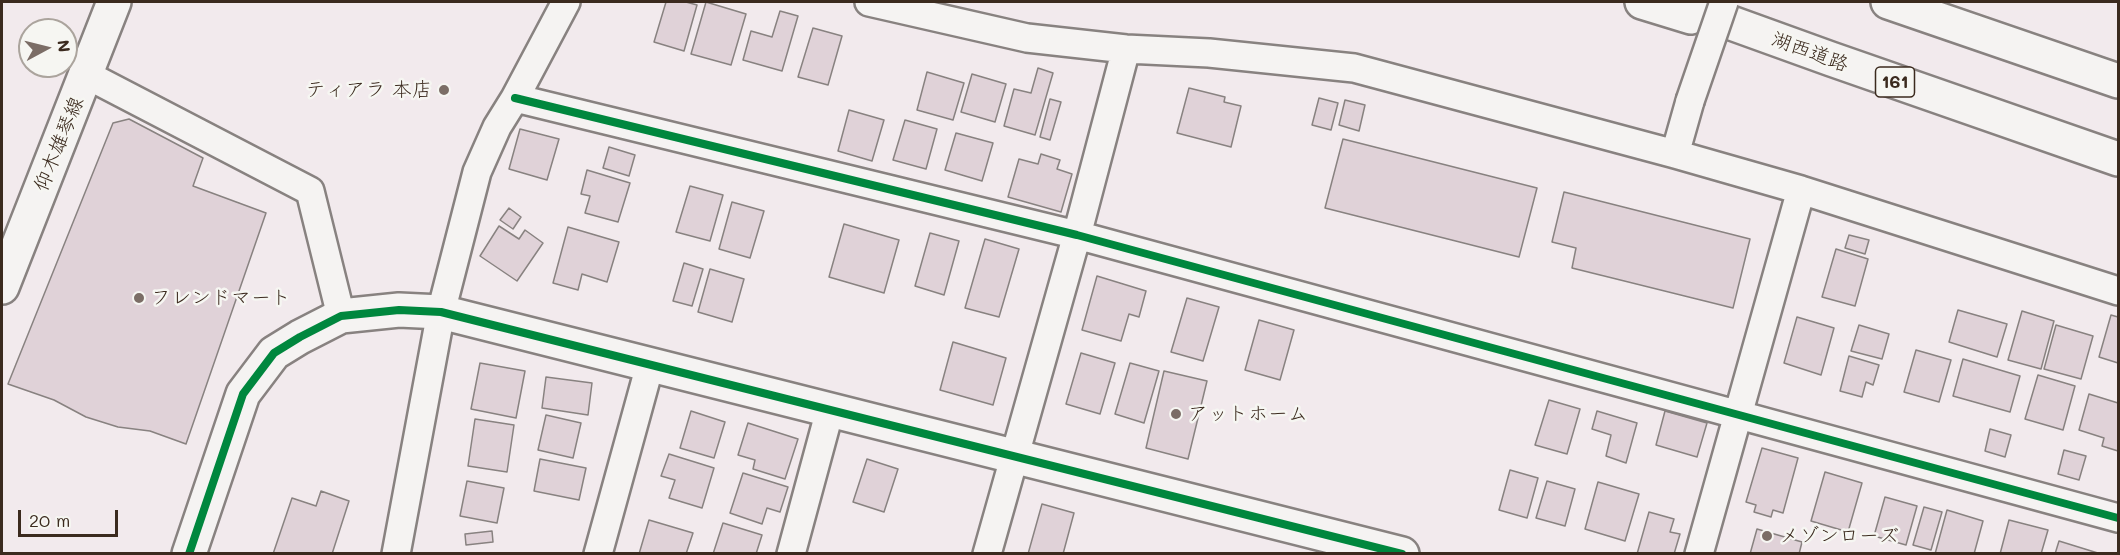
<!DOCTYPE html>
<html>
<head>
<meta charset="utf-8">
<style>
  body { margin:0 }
  #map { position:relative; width:2120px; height:555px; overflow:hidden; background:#f2eaed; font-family:Mali,sans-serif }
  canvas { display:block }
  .frame { position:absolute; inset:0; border:3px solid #3b2a1e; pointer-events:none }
  .north { position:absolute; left:18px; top:18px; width:60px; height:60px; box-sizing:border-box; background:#f6f6f2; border:2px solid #aba49d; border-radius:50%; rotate:83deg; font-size:16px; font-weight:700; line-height:24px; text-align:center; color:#3b2a1e }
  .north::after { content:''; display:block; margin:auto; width:21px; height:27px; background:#7b6d66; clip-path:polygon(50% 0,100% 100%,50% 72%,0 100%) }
  .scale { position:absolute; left:18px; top:510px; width:100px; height:27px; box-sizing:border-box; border:3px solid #3b2a1e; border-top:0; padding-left:8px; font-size:18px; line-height:21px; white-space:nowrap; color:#3b2a1e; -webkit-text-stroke:4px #f6f6f2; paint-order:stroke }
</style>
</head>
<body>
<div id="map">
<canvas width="2120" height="555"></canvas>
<div class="frame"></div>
<div class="north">N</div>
<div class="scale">20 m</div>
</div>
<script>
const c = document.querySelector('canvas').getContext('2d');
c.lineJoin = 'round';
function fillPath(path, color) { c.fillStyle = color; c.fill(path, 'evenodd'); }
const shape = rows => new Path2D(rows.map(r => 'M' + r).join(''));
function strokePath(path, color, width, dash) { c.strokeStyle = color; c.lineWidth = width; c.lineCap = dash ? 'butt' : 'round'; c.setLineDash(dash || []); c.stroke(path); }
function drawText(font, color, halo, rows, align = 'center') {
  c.font = font + ' Mali,"Klee One",sans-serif'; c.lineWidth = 5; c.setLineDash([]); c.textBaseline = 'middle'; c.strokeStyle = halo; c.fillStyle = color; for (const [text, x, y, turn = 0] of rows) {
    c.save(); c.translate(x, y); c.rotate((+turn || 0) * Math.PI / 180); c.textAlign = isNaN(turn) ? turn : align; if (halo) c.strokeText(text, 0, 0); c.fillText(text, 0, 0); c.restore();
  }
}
const building = shape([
  [666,2,686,2,697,5,684,51,654,42,666,2],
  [706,2,746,14,731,65,691,54,706,2],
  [780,11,798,16,782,71,743,60,751,31,772,37,780,11],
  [813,28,842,36,828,85,798,77,813,28],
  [1038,68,1053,73,1035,135,1004,126,1014,89,1031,93,1038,68],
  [927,72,964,83,953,120,917,110,927,72],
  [972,74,1006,84,995,122,961,112,972,74],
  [1189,88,1225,97,1224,102,1241,106,1231,147,1177,133,1189,88],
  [1319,98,1338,103,1331,130,1312,125,1319,98],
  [1050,99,1061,102,1050,140,1040,137,1050,99],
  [1345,100,1365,105,1359,131,1339,125,1345,100],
  [849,110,884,120,872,161,838,151,849,110],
  [129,119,203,158,193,186,266,213,186,444,150,431,118,427,86,417,54,400,8,384,113,123,129,119],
  [905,120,937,129,926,169,893,160,905,120],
  [520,129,559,139,547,180,509,169,520,129],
  [956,133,993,143,982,181,945,170,956,133],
  [1343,139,1537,188,1519,257,1325,208,1343,139],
  [609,147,635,155,629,176,603,168,609,147],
  [1041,154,1060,160,1057,169,1072,174,1061,212,1008,197,1019,159,1038,164,1041,154],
  [587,170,630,183,618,222,585,213,590,196,581,194,587,170],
  [690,186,723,195,710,241,676,232,690,186],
  [1564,192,1750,239,1733,308,1572,268,1576,248,1552,242,1564,192],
  [732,202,764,211,750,258,719,249,732,202],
  [509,208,521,217,513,229,500,220,509,208],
  [844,224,899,240,884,293,829,277,844,224],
  [499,226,519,239,525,230,543,243,517,281,480,256,499,226],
  [568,227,619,242,607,282,582,274,578,290,553,283,568,227],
  [930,233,959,241,944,295,915,286,930,233],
  [1849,235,1869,240,1865,254,1845,248,1849,235],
  [985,239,1019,249,999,317,965,308,985,239],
  [1836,249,1868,259,1855,306,1822,297,1836,249],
  [684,263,703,269,692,306,673,301,684,263],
  [710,269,744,279,732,322,698,312,710,269],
  [1097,276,1146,291,1139,317,1129,314,1121,341,1082,330,1097,276],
  [1187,298,1219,307,1203,361,1171,352,1187,298],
  [1958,310,2007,324,1997,357,1949,342,1958,310],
  [2022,311,2054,321,2041,369,2008,360,2022,311],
  [2111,315,2118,317,2118,363,2099,357,2111,315],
  [1797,317,1834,328,1821,375,1784,363,1797,317],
  [1259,320,1294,330,1280,380,1245,370,1259,320],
  [1859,325,1889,334,1882,359,1851,351,1859,325],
  [2056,325,2093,336,2081,379,2044,369,2056,325],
  [953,342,1006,358,993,405,940,390,953,342],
  [1916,350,1951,360,1939,402,1904,392,1916,350],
  [1081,353,1115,363,1100,414,1066,404,1081,353],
  [1849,356,1879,365,1873,385,1866,382,1862,397,1840,391,1849,356],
  [1963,359,2020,376,2010,412,1953,396,1963,359],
  [480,363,525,371,516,418,471,409,480,363],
  [1130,363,1159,371,1144,423,1115,414,1130,363],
  [1164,371,1207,381,1188,459,1146,448,1164,371],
  [2038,375,2075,386,2063,430,2025,419,2038,375],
  [546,377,592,383,588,415,542,408,546,377],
  [2089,394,2118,403,2118,451,2102,446,2104,438,2079,430,2089,394],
  [1549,400,1580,409,1567,454,1535,445,1549,400],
  [691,411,725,422,714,458,680,448,691,411],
  [1597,411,1637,423,1626,463,1606,456,1611,435,1592,429,1597,411],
  [1665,411,1707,423,1697,457,1656,445,1665,411],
  [546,415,581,423,573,458,538,450,546,415],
  [475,419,514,425,507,472,468,466,475,419],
  [748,423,798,439,785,479,753,469,755,460,738,455,748,423],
  [1990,429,2011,435,2005,457,1985,451,1990,429],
  [1762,448,1798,458,1783,513,1773,510,1771,517,1754,512,1756,505,1746,502,1762,448],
  [2064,450,2086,456,2079,480,2058,474,2064,450],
  [669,454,714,468,702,508,669,498,675,480,661,476,669,454],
  [540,459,586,468,579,500,534,491,540,459],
  [867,459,898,469,884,512,853,502,867,459],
  [1510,470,1538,478,1527,518,1499,510,1510,470],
  [1825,472,1862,483,1848,532,1811,521,1825,472],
  [743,473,788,487,780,512,767,508,762,524,730,513,743,473],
  [467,481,504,488,497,523,460,516,467,481],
  [1547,481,1575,489,1565,526,1536,518,1547,481],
  [1598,482,1639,494,1625,541,1585,529,1598,482],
  [321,491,349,501,332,554,273,554,292,498,316,506,321,491],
  [1885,497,1917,506,1906,545,1874,536,1885,497],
  [1042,504,1074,513,1063,554,1028,554,1042,504],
  [1924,507,1942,512,1931,550,1913,545,1924,507],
  [1947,510,1983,521,1974,554,1935,554,1947,510],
  [1649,512,1674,519,1670,532,1680,534,1674,554,1637,554,1649,512],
  [649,520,693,533,686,554,639,554,649,520],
  [2009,520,2048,530,2041,554,2000,554,2009,520],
  [723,523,762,535,756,554,713,554,723,523],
  [1757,529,1802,542,1799,554,1750,554,1757,529],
  [492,531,493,542,466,545,465,534,492,531],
  [2059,541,2101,554,2055,554,2059,541]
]);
fillPath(building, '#e0d2d8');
strokePath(building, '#888280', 1.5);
const street = shape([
  [869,2,1027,38,1126,49,1209,53,1354,68,1675,154,1801,190,2118,291],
  [87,75,310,191,341,316],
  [515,98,1077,235,2118,518],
  [1675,154,1690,101],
  [396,554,441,312,477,172,497,127,515,98,566,2],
  [598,554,650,365],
  [791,554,830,410],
  [987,554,1077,235,1126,49],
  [1699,554,1801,190]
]);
const secondary = shape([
  [2,287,114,2],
  [189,554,243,394,274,353,300,337,341,316,399,310,441,312,1402,554]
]);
const highway = shape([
  [1642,2,1691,17],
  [1673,2,1831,59,2118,159],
  [1888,2,2118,81]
]);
strokePath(street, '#888280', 32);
strokePath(secondary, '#888280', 38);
strokePath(highway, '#888280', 38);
strokePath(street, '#f5f3f2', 27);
strokePath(secondary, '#f5f3f2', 33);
strokePath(highway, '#f5f3f2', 33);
const streetBridge = shape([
  [1690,101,1724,2]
]);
strokePath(streetBridge, '#888280', 32, []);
strokePath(streetBridge, '#f5f3f2', 27);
strokePath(shape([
  [515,98,1077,235,2118,518],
  [189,554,243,394,274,353,300,337,341,316,399,310,441,312,1402,554]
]), '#00873e', 8);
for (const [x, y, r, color] of [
  [444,90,6,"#7b6d66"],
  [139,298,6,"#7b6d66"],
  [1176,414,6,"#7b6d66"],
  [1767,536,6,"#7b6d66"]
]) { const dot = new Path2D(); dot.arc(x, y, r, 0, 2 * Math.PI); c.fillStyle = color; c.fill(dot); strokePath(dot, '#f6f6f2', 2); }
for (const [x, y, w] of [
  [1895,82,39]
]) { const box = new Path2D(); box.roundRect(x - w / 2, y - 15, w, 30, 4.5); c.fillStyle = '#f6f6f2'; c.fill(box); strokePath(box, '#3b2a1e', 1.5); }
drawText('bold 18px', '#3b2a1e', null, [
  ["161",1895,82]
]);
drawText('20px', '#3b2a1e', '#f6f6f2', [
  ["湖西道路",1810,52,20],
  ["仰木雄琴線",59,144,-68]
]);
drawText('20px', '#3b2a1e', '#f6f6f2', [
  ["ティアラ 本店",432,90,"right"],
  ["フレンドマート",151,298],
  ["アットホーム",1188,414],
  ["メゾンローズ",1779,536]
], 'left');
</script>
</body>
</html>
